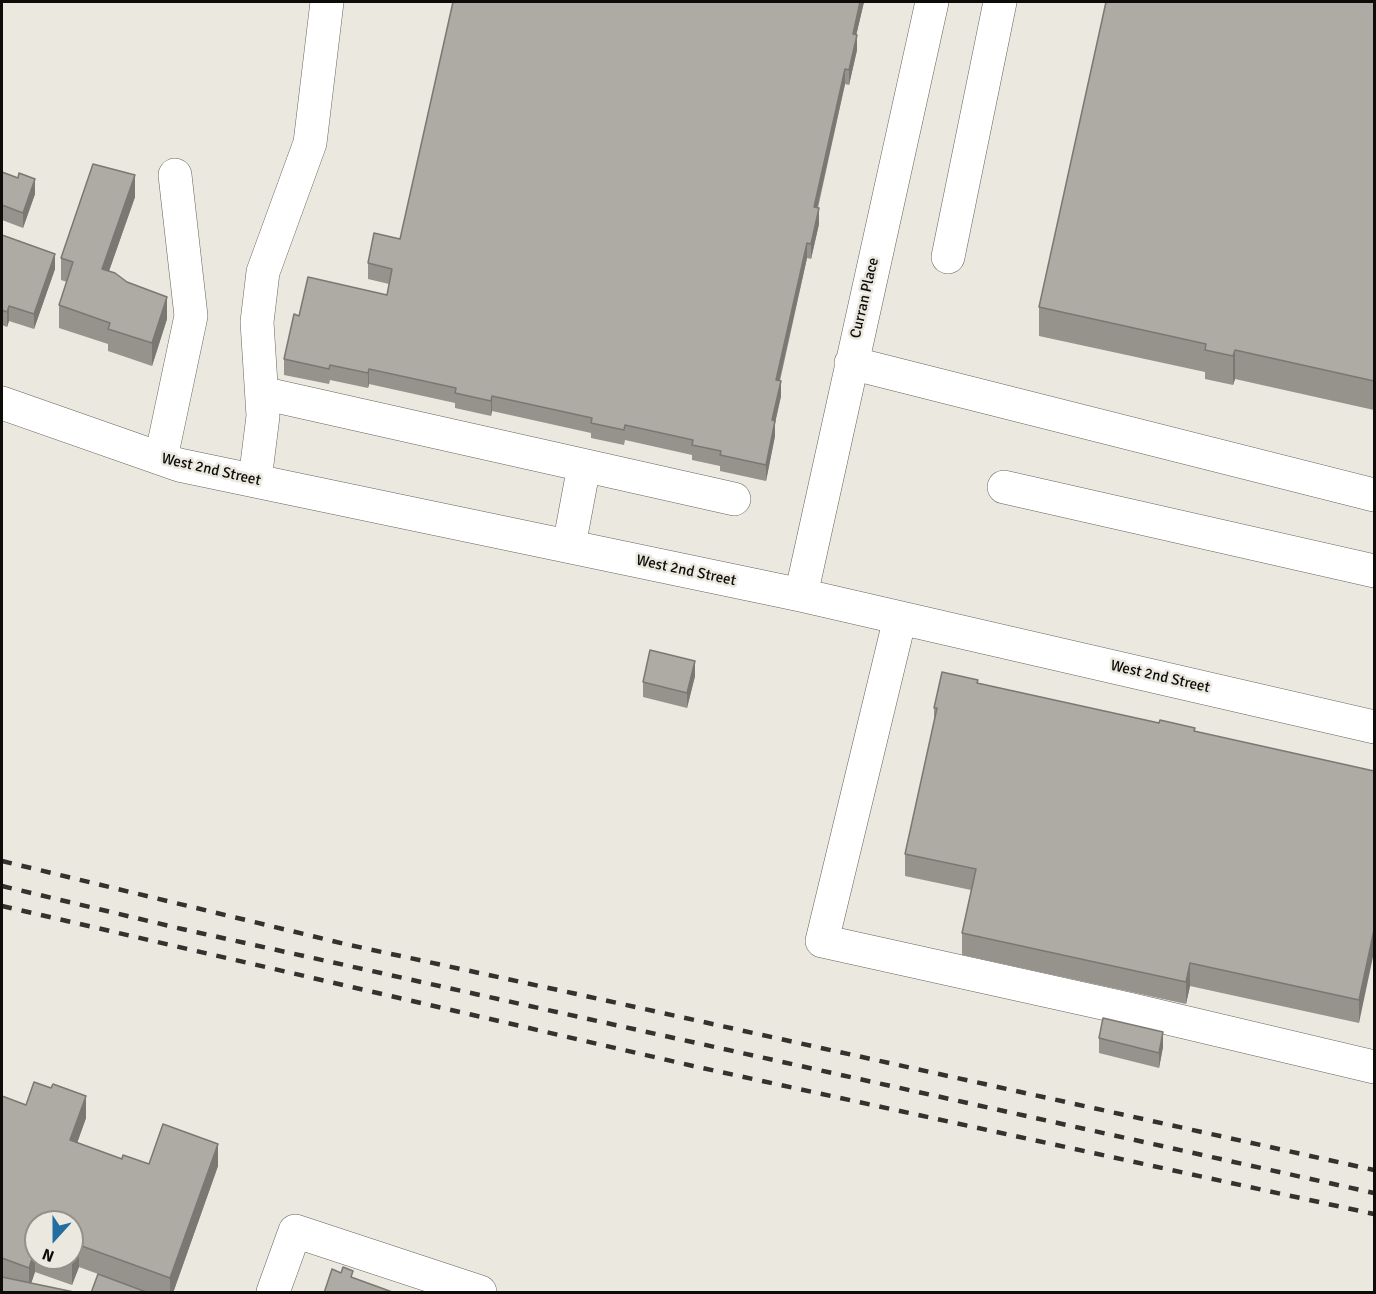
<!DOCTYPE html>
<html>
<head>
<meta charset="utf-8">
<style>
  body { margin:0 }
  #map { position:relative; width:1376px; height:1294px; overflow:hidden; background:#eae8df; font-family:Signika,sans-serif }
  canvas { display:block }
  .frame { position:absolute; inset:0; border:3px solid #0d0c09; pointer-events:none }
  .north { position:absolute; left:24px; top:1210px; width:60px; height:60px; box-sizing:border-box; background:#eae8df; border:2px solid #929089; border-radius:50%; rotate:201deg; font-size:16px; font-weight:700; line-height:24px; text-align:center; color:#0d0c09 }
  .north::after { content:''; display:block; margin:auto; width:21px; height:27px; background:#246da1; clip-path:polygon(50% 0,100% 100%,50% 72%,0 100%) }
</style>
</head>
<body>
<div id="map">
<canvas width="1376" height="1294"></canvas>
<div class="frame"></div>
<div class="north">N</div>
</div>
<script>
const c = document.querySelector('canvas').getContext('2d');
c.lineJoin = 'round';
const shape = rows => new Path2D(rows.map(r => 'M' + r).join(''));
function strokePath(path, color, width, dash) { c.strokeStyle = color; c.lineWidth = width; c.lineCap = dash ? 'butt' : 'round'; c.setLineDash(dash || []); c.stroke(path); }
function fillPath(path, color) { c.fillStyle = color; c.fill(path, 'evenodd'); }
function drawText(font, color, halo, rows, align = 'center') {
  c.font = font + ' Signika,sans-serif'; c.lineWidth = 5; c.setLineDash([]); c.textBaseline = 'middle'; c.strokeStyle = halo; c.fillStyle = color; for (const [text, x, y, turn = 0] of rows) {
    c.save(); c.translate(x, y); c.rotate((+turn || 0) * Math.PI / 180); c.textAlign = isNaN(turn) ? turn : align; if (halo) c.strokeText(text, 0, 0); c.fillText(text, 0, 0); c.restore();
  }
}
const minor = shape([
  [948,257,1000,2],
  [851,363,1374,495],
  [262,393,734,499],
  [2,403,179,465,801,595,1374,727],
  [161,458,191,316,175,175],
  [255,480,263,416,257,322,263,272,310,143,327,2],
  [1004,487,1374,571],
  [569,546,584,466],
  [801,595,932,2],
  [900,618,822,941,1129,1009,1374,1067],
  [273,1292,295,1231,480,1292]
]);
strokePath(minor, '#66645c', 34);
strokePath(minor, '#fff', 33);
strokePath(shape([
  [2,861,345,944,572,993,1374,1170],
  [2,886,182,929,1374,1193],
  [2,906,693,1066,1374,1214]
]), '#33322e', 4.5, [10, 10]);
fillPath(shape([
  [453,2,864,2,856,35,857,50,849,85,845,84,818,208,819,224,811,259,807,258,780,381,781,396,775,423,775,436,766,481,720,471,720,466,692,460,692,455,625,440,624,445,591,438,591,433,492,411,491,416,455,408,455,403,369,384,368,388,330,380,329,384,284,375,284,359,299,316,387,295,389,284,368,279,368,263,400,239],
  [1374,2,1374,410,1235,379,1233,385,1205,379,1205,372,1039,336,1039,307],
  [2,172,18,178,35,194,23,228,2,220],
  [135,197,109,271,167,319,152,366,108,351,108,344,59,328,59,305,67,282,61,280,61,258],
  [2,235,55,269,34,329,9,321,7,327,2,325],
  [695,676,687,708,643,697,643,682],
  [978,683,1374,771,1359,1023,1190,986,1186,1004,962,955,962,933,971,890,905,876,905,854,934,722,934,708],
  [1099,1038,1163,1047,1159,1068,1099,1053],
  [2,1096,26,1105,86,1118,77,1143,122,1159,149,1164,218,1166,173,1293,150,1293,79,1267,72,1285,35,1272,31,1283,2,1293],
  [36,1222,72,1258,36,1258]
]), '#95938c');
fillPath(shape([
  [860,2,864,2,853,49,853,34],
  [857,35,857,50,849,85,849,70],
  [845,69,845,84,814,222,814,207],
  [135,175,135,197,102,291,102,269],
  [35,179,35,194,23,228,23,213],
  [819,208,819,224,811,259,811,244],
  [807,243,807,258,776,395,776,380],
  [55,254,55,269,34,329,34,314],
  [167,297,167,319,152,366,152,343],
  [9,306,9,321,7,327,7,312],
  [1235,350,1235,379,1233,385,1233,356],
  [369,369,369,384,368,388,368,373],
  [781,381,781,396,775,423,775,436,766,481,766,465,772,420],
  [492,396,492,411,491,416,491,401],
  [695,661,695,676,687,708,687,693],
  [1374,930,1374,952,1359,1023,1359,1000],
  [1190,963,1190,986,1186,1004,1186,982],
  [1163,1032,1163,1047,1159,1068,1159,1053],
  [86,1096,86,1118,70,1163,70,1140],
  [218,1144,218,1166,173,1293,170,1293,170,1278],
  [79,1245,79,1267,72,1285,72,1263],
  [35,1250,35,1272,29,1290,29,1268]
]), '#797872');
const building = shape([
  [453,2,860,2,853,34,857,35,849,70,845,69,814,207,819,208,811,244,807,243,776,380,781,381,772,420,775,421,766,465,720,455,721,451,692,445,693,440,625,425,624,430,591,423,592,418,492,396,491,401,455,393,456,388,369,369,368,373,330,365,329,369,284,359,294,314,299,316,308,277,387,295,392,269,368,263,374,233,400,239,453,2],
  [1106,2,1374,2,1374,381,1235,350,1233,356,1205,350,1206,344,1039,307,1106,2],
  [93,164,135,175,102,269,115,273,127,282,167,297,152,343,108,329,110,323,59,305,73,262,61,258,93,164],
  [2,172,18,178,19,173,35,179,23,213,2,205,2,172],
  [2,235,55,254,34,314,9,306,7,312,2,310,2,235],
  [650,650,695,661,687,693,643,682,650,650],
  [942,672,978,680,977,683,1159,723,1160,720,1195,728,1194,731,1374,771,1374,930,1359,1000,1190,963,1186,982,962,933,976,869,905,854,937,708,934,708,942,672],
  [1103,1018,1163,1032,1159,1053,1099,1038,1103,1018],
  [34,1082,51,1088,53,1084,86,1096,70,1140,122,1159,123,1155,149,1164,163,1124,218,1144,170,1278,79,1245,72,1263,59,1258,72,1258,72,1222,36,1222,36,1250,35,1250,29,1268,2,1258,2,1096,26,1105,34,1082],
  [343,1267,353,1271,351,1277,395,1293,324,1293,332,1269,341,1273,343,1267],
  [98,1274,149,1293,91,1293,98,1274],
  [2,1277,74,1292,74,1293,2,1293,2,1277]
]);
fillPath(building, '#adaba3');
strokePath(building, '#797872', 1.5);
drawText('15px', '#0d0c09', '#eae8df', [
  ["Curran Place",865,298,-77],
  ["West 2nd Street",211,470,13],
  ["West 2nd Street",686,571,12],
  ["West 2nd Street",1160,677,13]
]);
</script>
</body>
</html>
